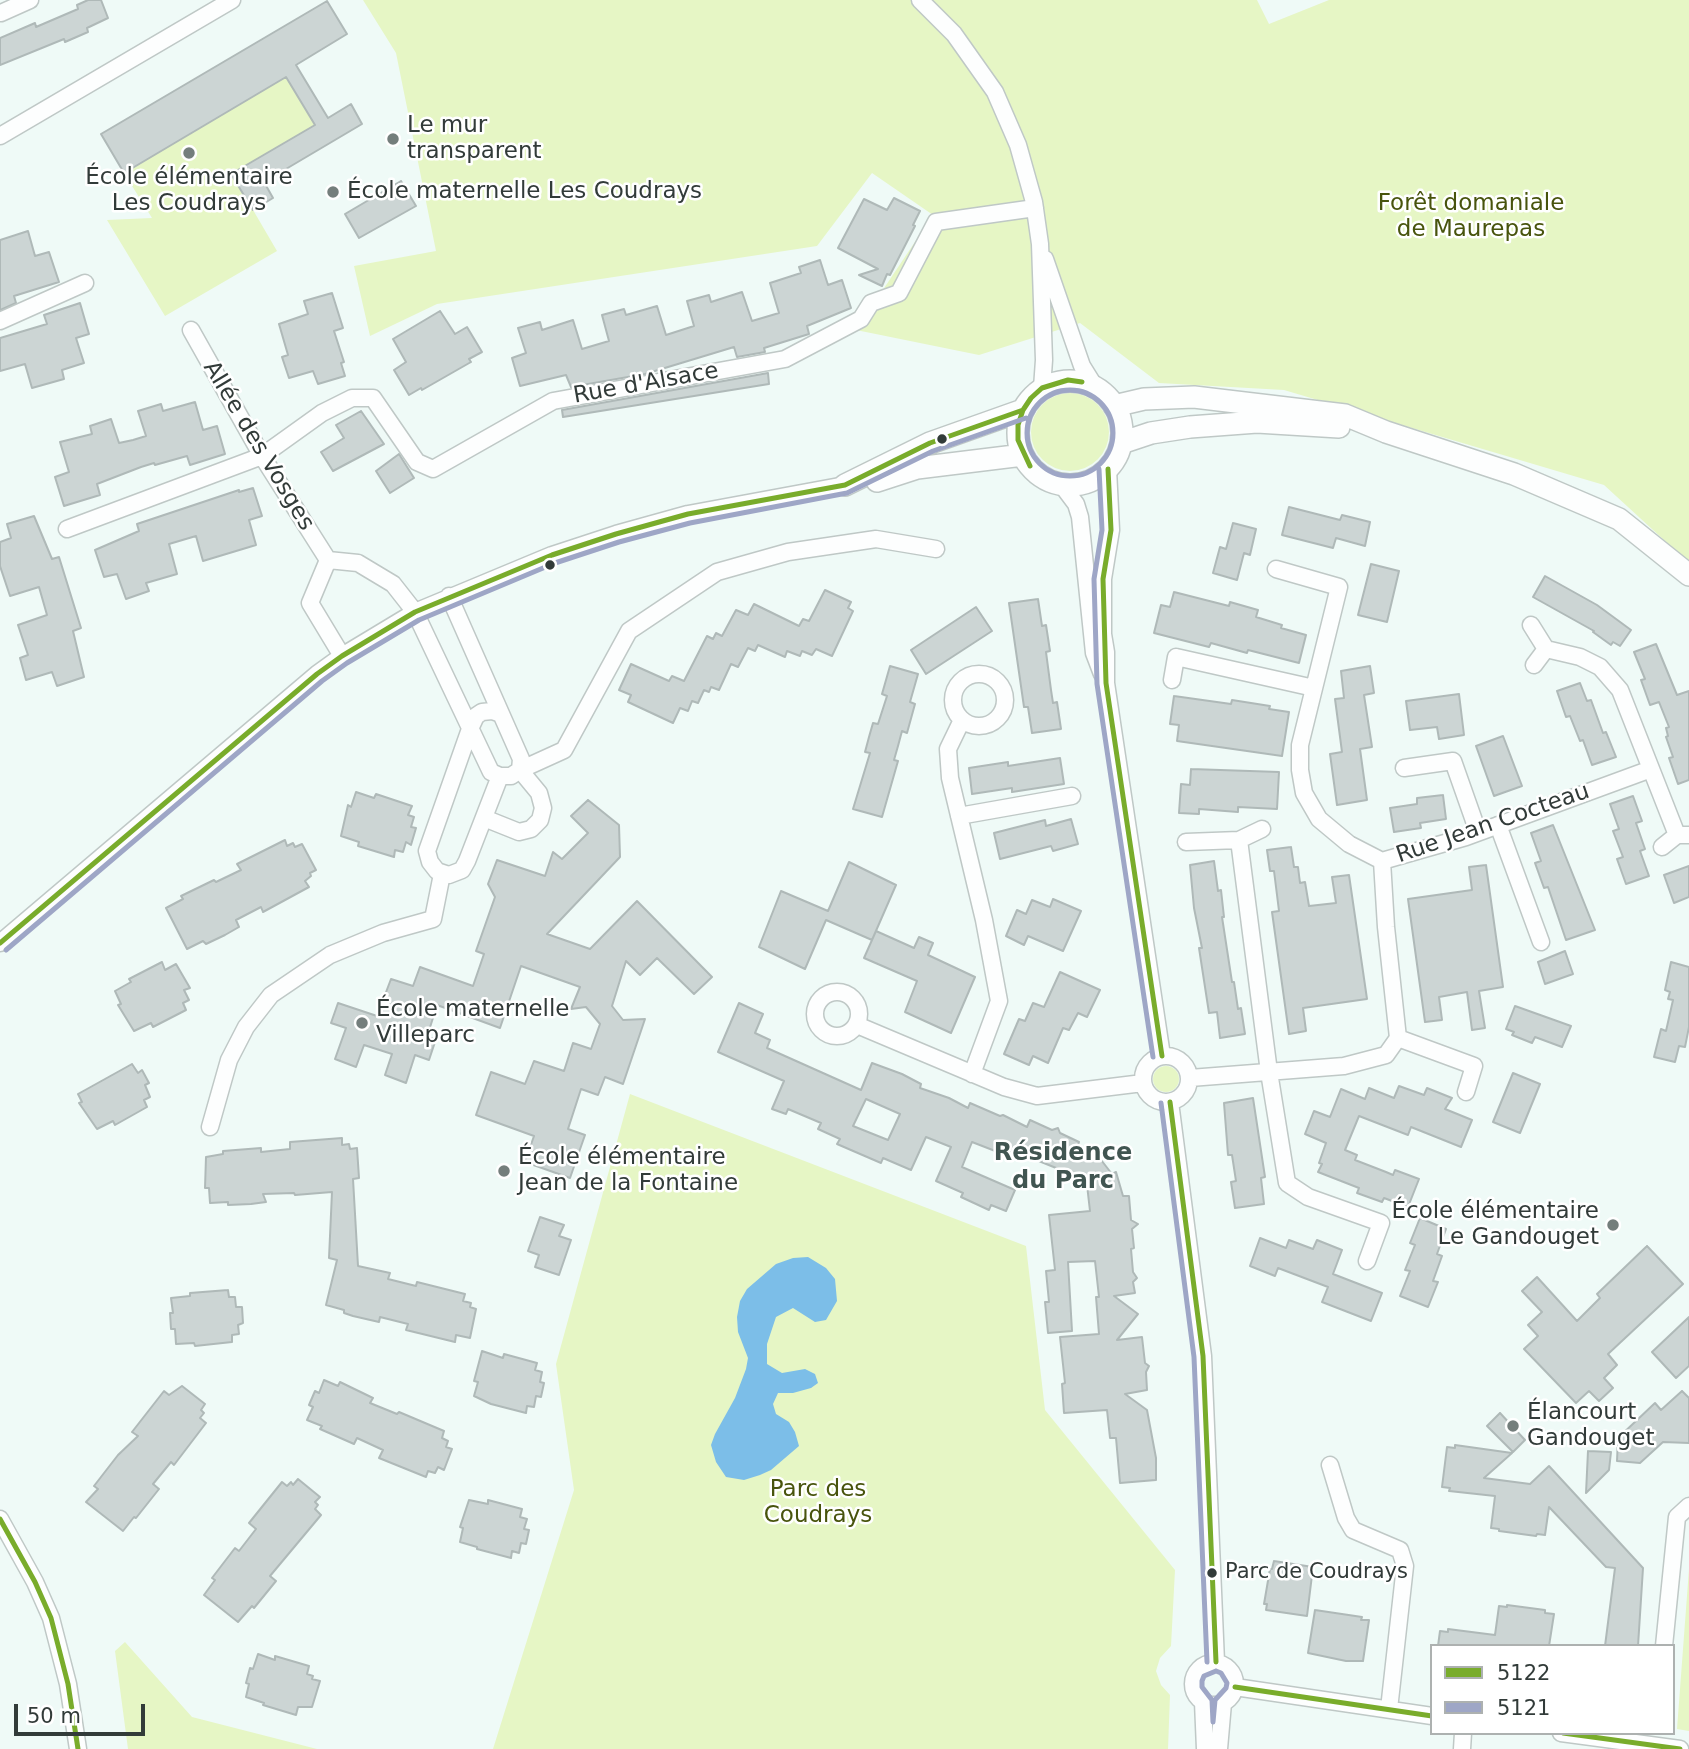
<!DOCTYPE html>
<html>
<head>
<meta charset="utf-8">
<style>
  body { margin:0 }
  #map { position:relative; width:1689px; height:1749px; overflow:hidden; background:#effaf7; font-family:"DejaVu Sans",sans-serif }
  canvas { display:block }
  .legend { position:absolute; left:1430px; top:1644px; width:245px; height:91px; box-sizing:border-box; background:#fff; border:2px solid #adb1b0; margin:0; padding:9px 12px; list-style:none; font-size:21px; color:#323b39 }
  .legend li { display:flex; align-items:center; gap:14px; height:35px }
  .legend b { width:35px; border:2px solid #adb1b0 }
  .scale { position:absolute; left:14px; top:1704px; width:131px; height:32px; box-sizing:border-box; border:4px solid #323b39; border-top:0; padding-left:9px; font-size:21px; line-height:24px; white-space:nowrap; color:#323b39; -webkit-text-stroke:5px #fff; paint-order:stroke }
</style>
</head>
<body>
<div id="map">
<canvas width="1689" height="1749"></canvas>
<ul class="legend">
<li><b style="height:9px;background:#79ac2b"></b>5122</li>
<li><b style="height:9px;background:#9ea6c6"></b>5121</li>
</ul>
<div class="scale">50 m</div>
</div>
<script>
const c = document.querySelector('canvas').getContext('2d');
c.lineJoin = 'round';
function fillPath(path, color) { c.fillStyle = color; c.fill(path, 'evenodd'); }
const shape = rows => new Path2D(rows.map(r => 'M' + r).join(''));
function strokePath(path, color, width, dash) { c.strokeStyle = color; c.lineWidth = width; c.lineCap = dash ? 'butt' : 'round'; c.setLineDash(dash || []); c.stroke(path); }
function drawText(font, color, halo, rows, align = 'center') {
  c.font = font + ' "DejaVu Sans",sans-serif'; c.lineWidth = 5; c.setLineDash([]); c.textBaseline = 'middle'; c.strokeStyle = halo; c.fillStyle = color; for (const [text, x, y, turn = 0] of rows) {
    c.save(); c.translate(x, y); c.rotate((+turn || 0) * Math.PI / 180); c.textAlign = isNaN(turn) ? turn : align; if (halo) c.strokeText(text, 0, 0); c.fillText(text, 0, 0); c.restore();
  }
}
fillPath(shape([
  [363,0,1257,0,1269,24,1329,0,1689,0,1689,563,1604,485,1284,390,1159,383,1080,323,979,355,856,330,933,215,872,173,817,246,437,304,370,336,354,266,436,251,396,53],
  [286,77,315,125,232,174,277,251,165,316,107,220,152,218,124,173],
  '1031 432a39 39 0 1 1 78 0a39 39 0 1 1-78 0Z',
  '1153 1079a13 13 0 1 1 26 0a13 13 0 1 1-26 0Z',
  [630,1094,1026,1246,1045,1410,1175,1570,1171,1646,1160,1658,1156,1671,1161,1685,1170,1695,1168,1749,493,1749,574,1490,556,1364],
  [1689,1569,1689,1731,1677,1729],
  [125,1642,192,1717,317,1749,128,1749,115,1651]
]), '#e6f6c5');
fillPath(shape([
  [808,1257,826,1268,835,1279,837,1301,826,1320,815,1322,793,1308,776,1317,767,1344,767,1364,782,1373,805,1369,815,1374,818,1383,811,1388,793,1393,778,1393,773,1404,776,1414,789,1422,795,1432,799,1446,771,1470,760,1475,744,1480,726,1477,716,1462,711,1445,715,1434,735,1398,746,1369,748,1358,738,1332,737,1317,740,1301,747,1289,776,1264,793,1258]
]), '#7cbee8');
const building = shape([
  [88,0,101,0,108,18,87,28,88,32,65,42,64,39,0,65,0,38,35,23,36,27,78,9,77,5,88,0],
  [327,1,347,34,296,65,328,118,351,104,362,124,264,182,273,198,253,210,231,174,315,125,286,77,124,173,101,134,327,1],
  [401,181,416,206,359,238,345,214,401,181],
  [894,198,920,211,913,225,915,226,890,275,887,274,882,286,859,275,878,269,838,248,864,199,887,210,894,198],
  [28,231,35,256,49,252,59,282,14,296,16,303,0,310,0,240,28,231],
  [820,260,828,285,842,280,851,308,807,326,809,334,764,348,765,352,737,357,734,347,645,374,571,387,566,375,520,386,512,358,526,353,518,328,540,322,542,330,573,320,582,349,609,341,602,315,624,309,626,315,657,306,666,335,694,326,687,301,709,295,711,302,742,292,752,321,779,313,770,283,801,273,799,267,820,260],
  [332,293,343,328,334,331,344,362,341,363,345,376,318,384,313,371,289,378,282,357,288,355,279,324,308,314,304,301,332,293],
  [80,303,89,334,76,338,84,363,62,370,64,379,32,388,25,364,0,371,0,338,47,324,44,315,80,303],
  [440,311,455,334,467,327,482,352,469,359,471,362,422,390,421,388,409,395,394,370,406,362,393,339,440,311],
  [768,373,769,384,563,417,562,410,768,373],
  [195,402,203,430,217,426,225,454,190,465,187,456,155,465,154,463,141,467,97,484,100,495,64,506,55,477,69,472,60,442,92,434,90,426,111,419,119,443,133,440,146,436,138,411,161,404,163,411,195,402],
  [361,411,384,444,333,471,321,452,344,438,336,425,361,411],
  [399,454,414,478,390,493,376,471,399,454],
  [253,488,262,516,249,520,256,545,203,561,196,536,169,544,177,574,146,583,149,591,126,599,117,574,104,577,95,550,139,531,137,524,239,490,239,492,253,488],
  [1289,507,1340,520,1342,515,1370,522,1365,546,1336,538,1333,548,1282,535,1289,507],
  [34,516,52,559,59,557,81,628,73,631,84,677,57,686,52,672,26,680,20,658,28,655,18,625,47,615,39,587,10,596,0,566,0,542,11,538,7,524,34,516],
  [1233,523,1256,529,1250,555,1244,553,1237,580,1213,573,1220,547,1226,549,1233,523],
  [1371,564,1399,571,1387,622,1358,615,1371,564],
  [1545,576,1597,605,1631,630,1620,646,1613,642,1611,645,1593,632,1594,631,1533,597,1545,576],
  [825,590,851,602,848,608,853,611,832,656,816,649,812,655,802,651,800,656,787,651,785,657,758,645,755,651,748,648,738,667,731,664,719,690,711,687,709,692,704,690,698,703,692,701,688,711,680,708,673,723,628,702,631,695,619,690,631,664,669,681,672,676,684,681,707,636,713,639,716,633,722,636,736,610,748,615,754,604,799,626,803,619,809,621,825,590],
  [1174,592,1229,606,1230,602,1258,610,1256,617,1282,625,1281,628,1306,635,1299,663,1248,650,1247,653,1211,643,1209,647,1154,633,1161,605,1170,607,1174,592],
  [1038,599,1042,626,1046,625,1050,651,1046,652,1051,690,1053,703,1057,702,1061,729,1032,733,1028,707,1024,707,1009,603,1038,599],
  [976,607,992,631,926,674,911,650,976,607],
  [1656,644,1677,695,1689,691,1689,780,1678,784,1669,758,1673,757,1666,737,1668,736,1666,728,1669,727,1659,702,1650,705,1641,680,1645,679,1634,652,1656,644],
  [890,666,918,674,910,702,915,704,907,733,902,731,898,746,894,760,898,761,882,817,853,809,870,753,865,752,869,737,873,723,878,724,887,696,882,694,890,666],
  [1370,666,1374,693,1364,695,1372,747,1360,749,1367,800,1337,805,1330,754,1342,752,1335,699,1344,698,1341,671,1370,666],
  [1580,683,1587,701,1591,700,1603,733,1606,732,1616,757,1592,765,1583,740,1580,741,1570,716,1566,717,1557,691,1580,683],
  [1459,694,1464,735,1439,739,1437,727,1410,730,1406,701,1459,694],
  [1174,696,1231,704,1232,700,1270,706,1269,709,1289,712,1282,756,1177,741,1179,725,1170,724,1174,696],
  [1503,736,1522,786,1494,796,1476,746,1503,736],
  [1060,758,1064,784,1012,792,1012,788,972,794,969,768,1008,762,1008,766,1060,758],
  [1191,769,1279,772,1277,809,1238,807,1238,812,1199,809,1199,814,1179,813,1181,784,1190,785,1191,769],
  [356,792,374,798,376,794,412,806,408,815,414,817,411,827,416,828,411,845,406,842,403,852,395,850,394,857,358,846,359,842,341,836,348,805,351,807,356,792],
  [1443,795,1446,819,1420,823,1421,828,1394,832,1390,808,1417,804,1417,798,1443,795],
  [1633,796,1642,821,1636,823,1645,849,1640,851,1649,876,1626,884,1617,859,1623,857,1613,831,1619,829,1610,804,1633,796],
  [588,800,619,825,620,857,547,934,590,949,637,901,712,977,694,994,657,958,640,975,626,961,612,1006,623,1020,645,1019,623,1084,605,1077,598,1095,581,1089,568,1129,585,1135,570,1178,525,1162,534,1136,476,1115,491,1072,525,1084,534,1061,564,1071,573,1043,591,1049,600,1024,586,1007,571,1009,580,987,521,966,500,1028,437,1005,427,1037,436,1039,429,1060,415,1055,406,1083,385,1075,392,1054,364,1045,356,1067,335,1059,346,1028,331,1023,338,1003,377,1016,391,979,413,986,420,967,473,986,484,954,476,951,495,897,488,884,497,860,545,876,553,852,562,859,588,833,571,816,588,800],
  [1071,819,1078,844,1053,851,1051,846,1000,859,994,833,1045,820,1046,826,1071,819],
  [1553,825,1595,930,1566,940,1548,887,1544,888,1535,863,1541,861,1531,833,1553,825],
  [285,840,287,846,293,843,295,847,302,844,316,870,310,873,311,876,305,881,309,887,263,912,261,907,236,920,239,927,225,935,206,944,203,941,187,949,166,908,183,899,181,896,214,880,216,882,241,870,237,864,285,840],
  [1291,847,1294,867,1298,867,1300,883,1305,882,1309,906,1336,903,1332,877,1349,875,1367,999,1303,1008,1306,1031,1289,1034,1272,912,1279,911,1274,871,1270,871,1267,850,1291,847],
  [1214,861,1218,891,1221,890,1224,917,1222,917,1232,982,1234,982,1238,1009,1241,1008,1245,1034,1220,1038,1217,1012,1209,1013,1199,948,1202,948,1194,908,1190,865,1214,861],
  [849,862,896,885,872,940,826,920,805,969,759,947,781,891,828,911,849,862],
  [1486,865,1503,987,1479,991,1485,1028,1472,1030,1467,992,1439,997,1442,1020,1425,1022,1408,899,1472,890,1469,867,1486,865],
  [1689,866,1689,897,1674,903,1664,875,1689,866],
  [1053,899,1081,911,1063,951,1028,936,1024,945,1006,936,1017,910,1026,914,1032,900,1050,907,1053,899],
  [876,931,914,948,919,937,933,943,928,955,975,977,951,1033,905,1012,917,981,864,958,876,931],
  [1565,951,1573,974,1545,984,1538,962,1565,951],
  [162,962,165,970,176,964,190,988,184,990,189,1000,183,1003,186,1010,153,1027,151,1023,134,1031,118,1005,121,1004,115,991,131,982,129,979,162,962],
  [1671,962,1689,967,1689,1027,1685,1047,1679,1046,1675,1062,1654,1057,1661,1029,1666,1031,1673,1000,1668,999,1670,992,1665,990,1671,962],
  [1060,972,1100,990,1087,1017,1078,1013,1069,1030,1063,1028,1048,1063,1033,1056,1029,1065,1004,1054,1019,1019,1025,1021,1033,1003,1044,1007,1060,972],
  [739,1003,763,1014,755,1033,770,1040,767,1048,861,1090,872,1063,902,1074,921,1084,920,1088,949,1098,968,1108,970,1103,1000,1116,1003,1115,1027,1127,1030,1120,1052,1130,1058,1128,1060,1133,1079,1142,1078,1145,1095,1158,1098,1156,1112,1174,1116,1172,1123,1196,1129,1196,1131,1220,1138,1224,1132,1229,1134,1248,1131,1249,1133,1272,1137,1278,1133,1282,1135,1293,1114,1296,1138,1314,1117,1340,1142,1337,1145,1363,1149,1366,1146,1372,1147,1390,1125,1394,1147,1410,1156,1458,1156,1480,1120,1483,1116,1438,1110,1438,1107,1410,1064,1413,1062,1384,1065,1383,1060,1337,1099,1334,1096,1297,1099,1297,1095,1261,1068,1262,1072,1331,1048,1333,1045,1302,1049,1302,1046,1271,1055,1270,1049,1215,1090,1211,1087,1185,1066,1172,1024,1155,1021,1161,972,1142,962,1167,1015,1190,1006,1211,991,1205,989,1210,961,1197,963,1193,936,1181,951,1147,926,1137,911,1170,883,1158,881,1163,837,1144,840,1139,818,1129,821,1123,788,1109,786,1114,772,1109,784,1081,718,1052,739,1003],
  [866,1099,900,1114,888,1140,853,1126,866,1099],
  [1515,1006,1571,1026,1562,1047,1535,1037,1532,1043,1512,1035,1514,1032,1506,1029,1515,1006],
  [132,1064,138,1073,142,1070,149,1083,145,1085,150,1097,144,1100,147,1107,115,1125,113,1121,97,1129,79,1103,82,1102,78,1094,132,1064],
  [1513,1073,1540,1084,1520,1133,1493,1122,1513,1073],
  [1399,1086,1424,1095,1427,1088,1452,1098,1445,1109,1472,1120,1461,1147,1411,1127,1408,1135,1359,1116,1345,1150,1357,1155,1355,1160,1386,1172,1393,1175,1395,1170,1419,1179,1408,1207,1384,1198,1382,1202,1357,1193,1359,1188,1318,1172,1322,1164,1319,1163,1326,1143,1305,1134,1314,1111,1330,1117,1341,1089,1365,1099,1369,1088,1394,1098,1399,1086],
  [1253,1098,1265,1177,1261,1178,1264,1204,1235,1208,1231,1182,1236,1181,1232,1155,1228,1155,1224,1103,1253,1098],
  [342,1138,342,1145,349,1144,350,1149,357,1148,359,1178,353,1179,358,1266,390,1273,388,1279,416,1286,417,1282,465,1294,463,1301,471,1303,470,1307,476,1309,470,1338,456,1335,455,1342,406,1330,408,1324,380,1317,379,1322,353,1316,344,1313,344,1310,326,1305,337,1260,329,1258,332,1192,295,1195,294,1193,263,1194,266,1202,251,1204,228,1205,228,1202,210,1203,209,1188,205,1188,206,1157,223,1154,223,1151,261,1148,261,1152,290,1149,290,1142,342,1138],
  [540,1217,564,1225,559,1236,571,1240,559,1275,535,1267,539,1255,528,1251,540,1217],
  [1420,1218,1446,1229,1437,1254,1442,1256,1433,1281,1438,1282,1428,1307,1400,1296,1410,1271,1405,1270,1415,1245,1410,1243,1420,1218],
  [1260,1238,1286,1248,1289,1240,1313,1249,1317,1240,1342,1250,1333,1274,1382,1293,1371,1321,1322,1302,1328,1287,1278,1268,1275,1276,1250,1266,1260,1238],
  [1647,1246,1683,1284,1608,1354,1617,1365,1604,1378,1613,1388,1599,1401,1589,1391,1576,1403,1524,1349,1538,1336,1528,1325,1542,1312,1522,1291,1537,1277,1577,1321,1600,1298,1597,1294,1647,1246],
  [228,1290,229,1297,235,1297,236,1307,242,1307,243,1323,238,1325,239,1334,232,1335,232,1342,195,1346,194,1343,176,1344,175,1329,171,1329,170,1313,173,1313,171,1298,190,1296,190,1293,228,1290],
  [1689,1317,1689,1366,1676,1378,1652,1352,1689,1317],
  [482,1351,503,1358,504,1354,537,1363,535,1370,542,1372,540,1382,544,1383,541,1397,536,1396,534,1407,527,1406,526,1413,491,1404,474,1396,478,1382,474,1381,482,1351],
  [324,1380,338,1386,340,1382,373,1398,370,1403,397,1414,399,1412,444,1431,442,1438,448,1441,446,1447,452,1449,444,1470,438,1467,435,1473,428,1471,426,1477,379,1458,383,1450,357,1438,354,1444,320,1429,322,1426,307,1420,313,1407,309,1405,315,1391,319,1393,324,1380],
  [182,1386,205,1404,201,1410,204,1413,200,1418,206,1423,174,1465,171,1462,153,1484,159,1489,136,1518,134,1517,123,1531,86,1502,98,1489,94,1486,118,1455,138,1436,132,1432,164,1391,169,1395,182,1386],
  [1682,1391,1689,1398,1689,1443,1663,1442,1640,1463,1617,1461,1618,1438,1655,1403,1661,1410,1682,1391],
  [1500,1413,1525,1440,1513,1452,1487,1426,1500,1413],
  [1455,1445,1512,1453,1484,1478,1530,1484,1549,1466,1643,1568,1638,1646,1605,1646,1615,1568,1606,1567,1549,1507,1545,1535,1537,1534,1536,1536,1499,1531,1499,1529,1491,1528,1495,1496,1449,1491,1450,1488,1442,1487,1447,1447,1455,1448,1455,1445],
  [1588,1451,1611,1452,1609,1470,1586,1493,1588,1451],
  [298,1479,320,1497,315,1502,318,1505,315,1509,321,1515,270,1576,276,1581,254,1608,252,1606,238,1622,204,1595,215,1580,212,1578,235,1548,239,1551,256,1529,249,1523,282,1482,287,1486,291,1482,293,1485,298,1479],
  [469,1500,488,1504,488,1500,522,1509,520,1517,527,1519,524,1529,529,1530,526,1544,521,1543,519,1553,512,1551,511,1558,477,1549,477,1547,460,1542,463,1528,460,1527,469,1500],
  [1274,1561,1313,1567,1307,1616,1266,1610,1267,1604,1264,1604,1270,1569,1272,1569,1274,1561],
  [1507,1605,1545,1610,1545,1613,1554,1614,1549,1646,1438,1646,1440,1631,1448,1632,1448,1629,1495,1635,1499,1606,1507,1607,1507,1605],
  [1315,1610,1362,1617,1361,1620,1369,1620,1363,1661,1346,1661,1308,1653,1315,1610],
  [258,1654,275,1660,275,1656,309,1666,307,1674,313,1676,312,1679,320,1681,312,1707,298,1707,296,1715,263,1705,264,1703,246,1697,249,1684,246,1683,250,1668,253,1669,258,1654]
]);
fillPath(building, '#ccd5d4');
strokePath(building, '#afb9b8', 2);
const street = shape([
  [920,0,954,34,995,92,1018,145,1034,202,1040,244,1044,360,1042,388],
  [1,13,30,0],
  [0,136,232,0],
  [1045,259,1082,366,1095,387],
  [0,321,85,283],
  [191,330,262,456,328,560],
  [1108,469,1111,530,1103,579,1103,634,1106,652,1106,683,1162,1056],
  [1061,484,1076,504,1080,517,1094,653,1102,674],
  [67,529,262,456,322,413,352,398,373,398,417,462,433,469,553,401,785,359,861,319,871,303,899,293,936,222,1035,208],
  [328,560,358,563,393,584,415,612,491,772,500,776,511,776,520,770,521,759,449,596],
  [328,560,310,603,342,656],
  [1276,569,1339,587,1300,745,1300,770,1304,793,1319,819,1349,844,1382,861],
  [1531,625,1546,649,1534,665],
  [1546,649,1580,657,1600,667,1620,690,1677,835,1689,835],
  '953 700a26 26 0 1 1 52 0a26 26 0 1 1-52 0Z',
  [1172,680,1176,657,1314,688],
  [962,720,948,749,950,778,984,920,999,1001,972,1074],
  [1404,768,1453,761,1478,832],
  [500,776,467,861,462,870,449,875,437,871,430,862,427,851,470,729,476,716,482,712,492,711,501,714],
  [959,816,1072,796],
  [484,818,519,832,531,829,540,820,543,808,539,793,520,770,564,750,629,631,717,572,788,552,876,539,936,549],
  [1498,825,1541,942],
  [1239,840,1262,829],
  [1186,842,1239,840,1269,1072,1287,1183,1308,1197,1381,1223,1367,1261],
  [1662,847,1677,835],
  [0,943,317,674,342,656,415,612,552,555,616,534,688,514,845,485],
  '815 1014a22 22 0 1 1 44 0a22 22 0 1 1-44 0Z',
  [857,1025,1004,1087,1037,1096,1143,1083],
  [1398,1038,1474,1066,1466,1092],
  '1143 1079a23 23 0 1 1 46 0a23 23 0 1 1-46 0Z',
  [1190,1078,1344,1066,1386,1055,1398,1038,1386,927,1382,861,1466,837,1651,769],
  [1170,1102,1203,1356,1216,1662],
  [210,1127,229,1060,246,1027,271,995,330,955,383,933,433,919,442,874],
  [1330,1465,1346,1518,1353,1530,1400,1550,1405,1566,1389,1709],
  [0,1519,35,1582,51,1618,68,1684,78,1749],
  [1664,1646,1677,1517,1689,1506],
  '1193 1684a21 21 0 1 1 42 0a21 21 0 1 1-42 0Z',
  [1235,1687,1432,1716],
  [1203,1702,1205,1749],
  [1561,1733,1680,1749],
  [1219,1749,1223,1703],
  [1462,1749,1463,1733]
]);
const secondary = shape([
  '1018 433a52 52 0 1 1 104 0a52 52 0 1 1-104 0Z',
  [1114,406,1144,399,1194,397,1345,415,1386,432,1514,474,1619,519,1689,575],
  [1121,443,1151,433,1190,427,1257,422,1339,427],
  [877,481,917,468,1023,455],
  [845,485,930,443,1023,410]
]);
strokePath(street, '#bfc8c6', 19);
strokePath(secondary, '#bfc8c6', 24);
strokePath(street, '#fdfefe', 16);
strokePath(secondary, '#fdfefe', 21);
strokePath(shape([
  [1030,466,1018,440,1018,425,1023,410,1031,398,1042,388,1068,380,1082,382],
  [1108,469,1111,530,1103,579,1106,683,1162,1056],
  [0,943,317,674,342,656,415,612,552,555,616,534,688,514,845,485,930,443,1023,410],
  [1170,1102,1203,1356,1216,1662],
  [0,1519,35,1582,51,1618,68,1684,78,1749],
  [1235,1687,1432,1716],
  [1563,1733,1680,1749]
]), '#79ac2b', 5);
strokePath(shape([
  '1027 433a43 43 0 1 1 86 0a43 43 0 1 1-86 0Z',
  [1099,469,1102,530,1094,579,1097,684,1153,1057],
  [6,950,322,681,347,663,419,620,555,563,619,542,690,523,847,493,933,451,1026,418],
  [1161,1103,1194,1357,1207,1662],
  [1216,1671,1221,1673,1227,1683,1226,1688,1215,1700,1213,1722,1212,1700,1202,1687,1202,1681,1204,1676,1216,1671]
]), '#9ea6c6', 5);
for (const [x, y, r, color] of [
  [393,139,7,"#747e7c"],
  [189,153,7,"#747e7c"],
  [333,192,7,"#747e7c"],
  [942,439,6,"#323b39"],
  [550,565,6,"#323b39"],
  [362,1023,7,"#747e7c"],
  [504,1171,7,"#747e7c"],
  [1613,1225,7,"#747e7c"],
  [1513,1426,7,"#747e7c"],
  [1212,1573,6,"#323b39"]
]) { const dot = new Path2D(); dot.arc(x, y, r, 0, 2 * Math.PI); c.fillStyle = color; c.fill(dot); strokePath(dot, '#fff', 2.5); }
drawText('21px', '#323b39', '#fff', [
  ["Parc de Coudrays",1225,1573]
], 'left');
drawText('23px', '#323b39', '#fff', [
  ["Le mur",407,126],
  ["transparent",407,152],
  ["École élémentaire",189,178,"center"],
  ["Les Coudrays",189,204,"center"],
  ["École maternelle Les Coudrays",347,192],
  ["École maternelle",376,1010],
  ["Villeparc",376,1036],
  ["École élémentaire",518,1158],
  ["Jean de la Fontaine",518,1184],
  ["École élémentaire",1599,1212,"right"],
  ["Le Gandouget",1599,1238,"right"],
  ["Élancourt",1527,1413],
  ["Gandouget",1527,1439]
], 'left');
drawText('23px', '#48540d', '#fff', [
  ["Forêt domaniale",1471,204],
  ["de Maurepas",1471,230],
  ["Parc des",818,1490],
  ["Coudrays",818,1516]
]);
drawText('23px', '#323b39', '#fff', [
  ["Rue d'Alsace",646,384,-10],
  ["Allée des Vosges",258,446,59],
  ["Rue Jean Cocteau",1493,824,-19]
]);
drawText('bold 24px', '#415551', '#fff', [
  ["Résidence",1063,1154],
  ["du Parc",1063,1182]
]);
</script>
</body>
</html>
